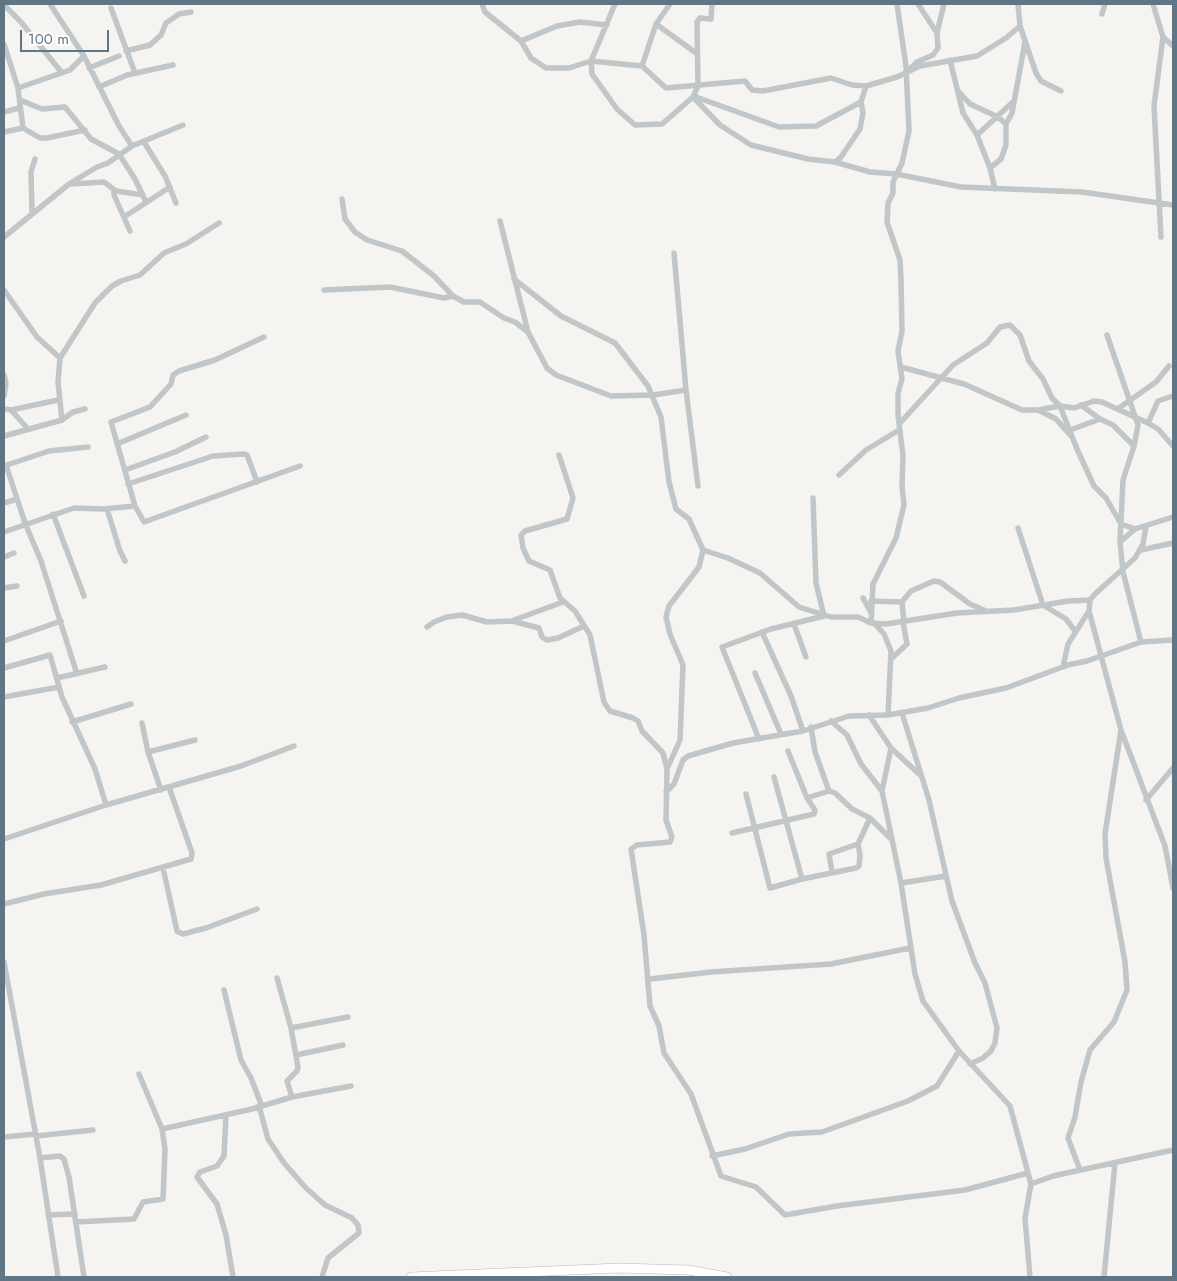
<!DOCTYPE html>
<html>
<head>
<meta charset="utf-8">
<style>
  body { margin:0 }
  #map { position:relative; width:1177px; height:1281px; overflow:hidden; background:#f5f4f0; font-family:Jost,sans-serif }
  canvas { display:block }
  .frame { position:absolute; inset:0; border:5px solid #617684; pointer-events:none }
  .scale { position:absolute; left:20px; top:30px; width:89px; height:22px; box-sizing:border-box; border:2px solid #617684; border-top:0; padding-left:6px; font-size:15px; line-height:18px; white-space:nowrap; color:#617684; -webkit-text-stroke:4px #fff; paint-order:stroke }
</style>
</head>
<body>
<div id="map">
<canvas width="1177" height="1281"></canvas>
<div class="frame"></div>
<div class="scale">100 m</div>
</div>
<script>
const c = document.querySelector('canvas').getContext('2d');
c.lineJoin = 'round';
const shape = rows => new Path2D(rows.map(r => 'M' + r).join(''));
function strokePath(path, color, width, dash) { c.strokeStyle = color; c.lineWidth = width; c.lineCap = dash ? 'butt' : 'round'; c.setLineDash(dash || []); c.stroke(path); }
const primary = shape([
  [411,1277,619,1268,688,1270,727,1277]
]);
strokePath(primary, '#b4b9bc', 10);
strokePath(shape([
  [50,4,84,56,119,126,132,146],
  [482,4,485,12,521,41,531,58,546,68,569,68,591,61,642,66,666,88,745,81,752,90,763,91,831,78,852,85,866,86,897,77,920,66,977,56,1006,38,1020,26],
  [615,4,591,61,592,74,617,109,635,125,662,124,693,97,698,86,697,22,700,18,711,19,712,4],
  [918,4,937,33],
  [1018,4,1020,26,1036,73,1041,81,1061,91],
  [1153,4,1163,37,1154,106,1161,237],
  [4,5,21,22,62,73],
  [111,8,135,73],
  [1102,14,1105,4],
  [656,24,696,53],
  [1163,37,1173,46],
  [521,41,557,26,580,22,607,25],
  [4,44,18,88,23,128],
  [126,51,150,45,161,35,166,23,179,14,191,12],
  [950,60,963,113,977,135,990,168,995,189],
  [642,66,656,24,670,4],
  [89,68,119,56],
  [911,68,917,62,933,55,938,48,937,33,944,4],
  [99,87,127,75,173,65],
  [18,88,70,70,84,56],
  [959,92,970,104,998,117,1006,124],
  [693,97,720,125,751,145,808,159,835,162,870,172,896,174,961,187,1082,192,1173,205],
  [696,97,779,127,816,126,861,102,866,86],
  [20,100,42,109,65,107,91,139,119,154,135,179,146,202],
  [4,112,19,108],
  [4,132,23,128,40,138,47,138,85,130],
  [977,135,1014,101],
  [144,142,165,176,176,203],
  [835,162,841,157,860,129,863,113,861,102],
  [990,168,1001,159,1006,145,1006,124,1012,113,1025,42],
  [71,184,104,182,116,191,143,195],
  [114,190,114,195,130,231],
  [342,199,345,219,355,232,367,240,402,251,434,276,453,296,464,302,480,302,504,318,515,322,528,332,547,368,556,375,611,396,653,395,686,390],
  [32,213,31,172,35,159],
  [124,217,170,187],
  [500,221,528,332],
  [4,237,69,184,97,167,108,163,132,146,183,125],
  [674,253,686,390,698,486],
  [514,279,561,316,615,343,648,386,661,417,669,482,676,509,689,519,703,550,728,558,760,573,799,607,831,617,858,617,871,623,886,624,957,613,1014,610,1068,601,1090,600],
  [4,290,37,337,60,358],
  [324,290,390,287,444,298,453,296],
  [1107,335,1138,425,1134,446,1123,480,1120,542,1123,572,1141,642],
  [901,367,964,384,1022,410,1038,410,1060,406,1074,408,1094,401,1102,402,1148,423,1158,429,1173,446],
  [4,375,6,383,4,396],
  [1081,405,1100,419,1113,425,1134,446],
  [1119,408,1156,382,1169,366],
  [4,409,11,410,58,400],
  [11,410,28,429],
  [1040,411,1056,419,1071,436],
  [62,420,58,382,60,358,95,303,112,286,121,281,140,275,164,253,186,244,219,223],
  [900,423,953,365,987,343,1000,327,1010,325,1020,335,1029,361,1043,379,1052,398,1060,406,1077,449,1094,486,1106,498,1121,524,1135,529],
  [1148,423,1158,401,1173,396],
  [1070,430,1100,419],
  [4,436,62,420,73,412,85,409],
  [117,444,186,415],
  [559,455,573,498,567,519,525,531,521,535,523,548,529,561,550,570,560,598,575,611,590,635,604,702,610,711,633,718,638,721,642,731,663,753,667,769,666,820,672,837,670,842,637,845,631,849,644,935,650,1006,659,1026,664,1053,691,1094,721,1176,756,1187,785,1215,837,1206,965,1190,1028,1173],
  [6,465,25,523,41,561,77,674],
  [4,466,49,451,88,447],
  [125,470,175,452,206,437],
  [839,475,866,450,899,430],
  [128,484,213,456,244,454,247,455,257,482],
  [4,503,17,499],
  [135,506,111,422,150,407,171,384,173,375,179,371,215,360,264,337],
  [107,509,120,551,125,561],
  [53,514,84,596],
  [1146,526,1143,544,1135,558,1096,593,1090,600,1089,611,1121,730,1165,846,1173,888],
  [1018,528,1043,605,1066,619,1075,631],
  [4,532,74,508,103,509,135,506,144,522,300,466],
  [1120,542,1135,529,1173,517],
  [1141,550,1173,543],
  [4,557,14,553],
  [4,588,17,586],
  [863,598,870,611],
  [871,601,902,602],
  [514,620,563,602],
  [904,622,902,602,911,591,934,581,940,582,970,604,986,611],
  [871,623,873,584,896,538,904,505,902,486,903,456,898,415,898,393,902,379,898,351,902,331,901,280,900,260,887,222,888,203,893,193,893,182,902,163,909,131,906,66,897,4],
  [874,623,884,634,891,651,888,715],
  [794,624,806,657],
  [427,627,434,622,447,617,462,615,487,622,512,621,539,628,542,637,547,640,558,638,584,626],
  [762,632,791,696,803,731],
  [4,641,61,621],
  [891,659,907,644,903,622],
  [1063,667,1068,644,1089,611],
  [4,668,50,655,62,697,95,769,106,805],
  [755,673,781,734],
  [57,678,105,667],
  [4,697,59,687],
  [902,713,929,800,952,901,975,963,985,983,997,1028,995,1043,991,1051,983,1058,970,1064],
  [869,715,891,748,919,774],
  [831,721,847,735,861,764,882,791,901,883,915,974,923,1001,959,1051,1010,1106,1031,1184,1025,1218,1030,1277],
  [72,722,131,704],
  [142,723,148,752,161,790],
  [811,727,815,752,829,791,835,793,852,809,870,818,890,838],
  [759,739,722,647,771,629,824,616,816,583,813,498],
  [788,751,807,798],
  [148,752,195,740],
  [667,769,680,740,683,665,670,634,666,617,669,606,699,567,703,550],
  [774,777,802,879],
  [882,791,891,748],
  [666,792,674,784,683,760,688,756,733,743,803,731,849,716,888,715,928,708,959,698,1006,688,1068,665,1087,661,1141,642,1173,640],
  [746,794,770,888,802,879,856,868,859,866,860,855,858,844,870,818],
  [1146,800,1173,768],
  [732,833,814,814,815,810,807,798,829,791],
  [4,839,106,805,241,766,294,746],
  [163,868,177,931,183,934,206,928,257,909],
  [832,872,829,854,858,844],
  [901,883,946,876],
  [4,904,44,894,101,885,191,859,192,853,169,787],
  [4,962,40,1158,58,1277],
  [277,978,291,1028,298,1067,297,1071,287,1081,292,1097],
  [650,979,711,972,831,964,910,948],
  [224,990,241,1060,251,1078,261,1104],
  [291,1028,348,1017],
  [296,1055,343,1045],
  [259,1106,268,1139,284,1163,306,1188,325,1205,352,1218,358,1225,359,1233,328,1258,322,1277],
  [226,1115,224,1156,217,1166,200,1172,197,1177,217,1204,226,1235,233,1277],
  [162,1129,252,1109,292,1097,351,1086],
  [36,1136,93,1130],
  [4,1137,35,1134],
  [712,1156,745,1149,789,1134,822,1132,908,1101,937,1086,959,1051],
  [40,1158,60,1156,64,1159,69,1177,84,1277],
  [1080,1170,1068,1138,1075,1117,1081,1082,1090,1050,1114,1022,1127,990,1125,962,1106,858,1105,834,1121,730],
  [1031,1184,1053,1176,1173,1150],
  [48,1215,75,1214],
  [76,1222,134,1219,143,1202,163,1199,165,1149,162,1129,139,1074],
  [1104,1277,1115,1163]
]), '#c1c6c9', 5.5);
strokePath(primary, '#fff', 9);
</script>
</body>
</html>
